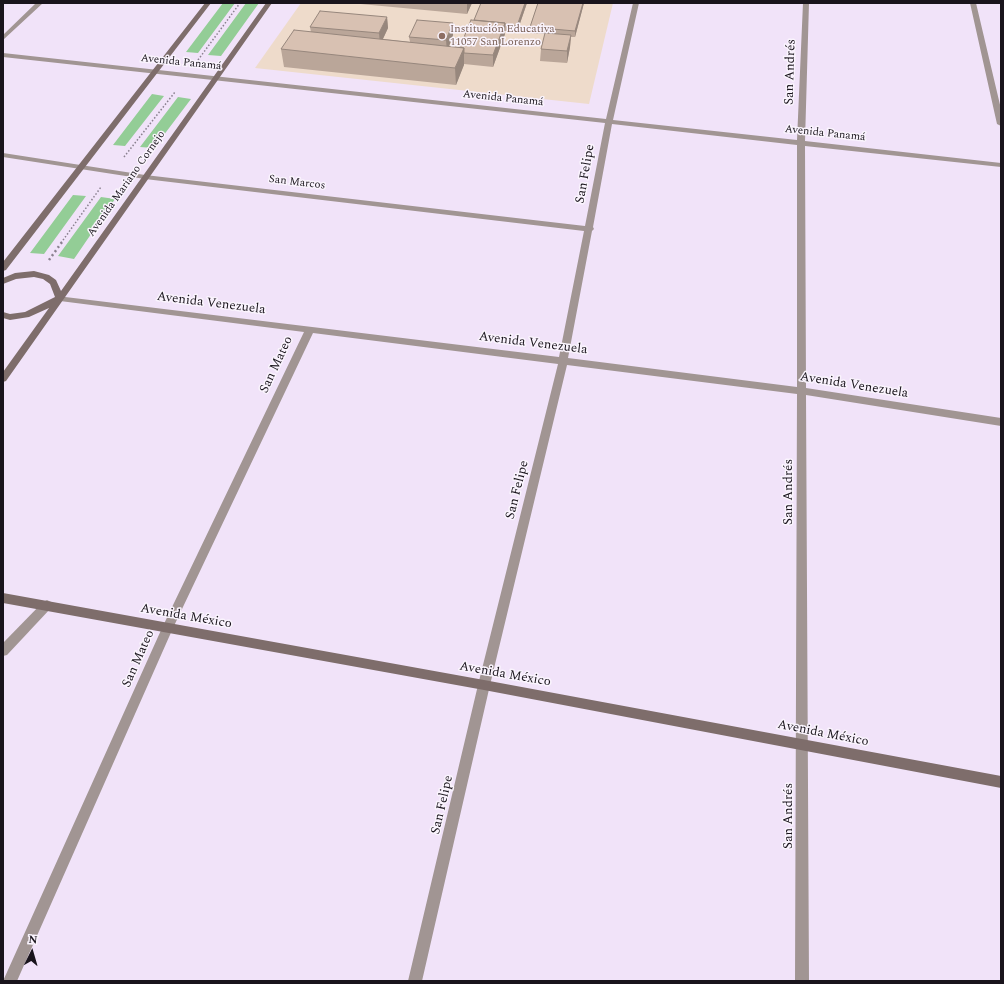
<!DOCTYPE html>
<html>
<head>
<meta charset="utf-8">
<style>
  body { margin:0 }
  #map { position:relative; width:1004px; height:984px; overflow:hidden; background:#f1e3f9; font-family:Spectral,serif }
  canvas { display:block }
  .frame { position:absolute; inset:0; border:4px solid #19141c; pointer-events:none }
  .north { position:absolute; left:12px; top:932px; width:40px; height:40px; -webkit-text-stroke:3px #faf4fd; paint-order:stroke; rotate:5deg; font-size:11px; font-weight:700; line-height:16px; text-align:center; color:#19141c }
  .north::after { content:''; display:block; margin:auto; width:14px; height:18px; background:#19141c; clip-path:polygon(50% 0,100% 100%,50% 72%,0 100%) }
</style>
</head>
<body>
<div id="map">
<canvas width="1004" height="984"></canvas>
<div class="frame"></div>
<div class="north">N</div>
</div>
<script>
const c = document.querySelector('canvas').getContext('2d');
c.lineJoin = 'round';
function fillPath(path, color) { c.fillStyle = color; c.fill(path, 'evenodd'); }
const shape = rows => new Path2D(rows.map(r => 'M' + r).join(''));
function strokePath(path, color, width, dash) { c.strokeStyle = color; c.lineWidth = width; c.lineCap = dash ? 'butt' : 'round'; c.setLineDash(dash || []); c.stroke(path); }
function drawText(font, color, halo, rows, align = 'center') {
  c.font = font + ' Spectral,serif'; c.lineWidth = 3; c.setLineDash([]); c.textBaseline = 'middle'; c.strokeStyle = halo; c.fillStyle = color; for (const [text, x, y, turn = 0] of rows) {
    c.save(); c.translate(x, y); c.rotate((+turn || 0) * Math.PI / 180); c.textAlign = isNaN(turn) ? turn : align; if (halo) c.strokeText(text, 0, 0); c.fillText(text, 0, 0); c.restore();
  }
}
fillPath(shape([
  [301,3,613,3,589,104,255,68]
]), '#eedbcb');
fillPath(shape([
  [223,3,235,3,198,53,186,52],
  [246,3,259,3,221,56,208,55],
  [152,94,164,96,125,146,113,145],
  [178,97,191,99,154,148,140,147],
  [73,195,86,196,44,254,30,253],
  [101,197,115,199,74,259,58,256]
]), '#93cd96');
strokePath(shape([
  [198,60,240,3],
  [124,157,175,92],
  [61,243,101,187]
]), '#8a808f', 1.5, [1.5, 2]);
strokePath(shape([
  [49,260,62,242]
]), '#8a808f', 2.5, [2, 3]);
fillPath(shape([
  [47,600,51,602,52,605,51,608,7,655,3,656,3,643,43,602,47,600]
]), '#a19593');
fillPath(shape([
  [36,3,43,3,3,40,3,35,36,3],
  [633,3,639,3,613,120,797,140,803,3,809,3,805,141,1001,163,1001,167,805,146,806,388,1001,418,1001,426,806,395,809,981,795,981,797,394,567,365,490,685,422,981,408,981,478,685,558,364,313,333,173,628,17,981,3,981,162,628,304,332,60,301,57,300,56,298,57,296,559,357,584,231,145,179,3,157,3,153,145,175,585,226,605,123,3,57,3,53,606,119,633,3],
  [612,124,797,145,797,387,568,358,592,231,594,229,593,227,612,124],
  [970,3,976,3,1001,109,1001,126,997,124,970,3]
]), '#a19593');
fillPath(shape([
  [205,3,211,3,6,270,3,271,3,262,205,3],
  [266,3,272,3,6,381,3,382,3,372,49,308,29,317,10,320,3,318,3,312,10,314,25,312,55,297,50,284,43,279,34,277,16,279,3,284,3,278,15,273,34,271,49,275,56,280,61,291,266,3],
  [3,593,484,680,1001,776,1001,788,484,690,3,603,3,593]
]), '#7e6d6b');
fillPath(shape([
  [350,3,472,3,467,14],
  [481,3,527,3,517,32,505,31,505,34,493,67,464,64,456,85,284,67,281,49,311,32,310,27,387,17,388,28,383,39,410,42,409,37,453,35,449,46,460,47,474,20],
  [538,3,584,3,575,37,571,37,570,47,567,63,540,61,541,49,545,34,530,33,530,27]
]), '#baa699');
fillPath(shape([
  [467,3,472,3,467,14],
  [525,3,527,3,517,32,517,26],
  [583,3,584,3,575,37,575,31],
  [387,17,388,28,380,45,379,33],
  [453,23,453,35,447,52,446,40],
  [505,23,505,34,493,67,493,55],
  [571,35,570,47,567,63,567,51],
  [464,48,464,65,456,85,455,68]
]), '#97877d');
const building = shape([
  [481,3,525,3,517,26,505,25,505,23,474,20,481,3],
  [538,3,583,3,575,31,530,27,538,3],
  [320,11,387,17,379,33,310,27,320,11],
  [417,20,453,23,446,40,409,37,417,20],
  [471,20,505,23,493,55,464,53,464,48,460,47,471,20],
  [294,30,464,48,455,68,281,49,294,30],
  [545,33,571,35,567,51,541,49,545,33]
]);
fillPath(building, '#d8c1b2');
strokePath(building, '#97877d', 1);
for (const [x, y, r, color] of [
  [442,36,4,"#8d6e63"]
]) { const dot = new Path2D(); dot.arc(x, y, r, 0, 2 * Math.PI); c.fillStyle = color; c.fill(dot); strokePath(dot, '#faf4fd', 1.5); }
drawText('11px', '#785e54', '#faf4fd', [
  ["Institución Educativa",450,30],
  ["11057 San Lorenzo",450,43]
], 'left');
drawText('11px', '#19141c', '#faf4fd', [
  ["Avenida Panamá",181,63,6],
  ["Avenida Panamá",503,99,6],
  ["Avenida Panamá",825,134,6],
  ["San Marcos",297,183,7],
  ["Avenida Mariano Cornejo",127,184,-55]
]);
drawText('13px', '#19141c', '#faf4fd', [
  ["San Andrés",791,72,-88],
  ["San Felipe",586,174,-80],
  ["Avenida Venezuela",211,304,7],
  ["Avenida Venezuela",533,344,7],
  ["San Mateo",277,365,-65],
  ["Avenida Venezuela",854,386,9],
  ["San Felipe",518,490,-76],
  ["San Andrés",789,492,-90],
  ["Avenida México",186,617,10],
  ["San Mateo",139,659,-66],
  ["Avenida México",505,675,10],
  ["Avenida México",823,734,11],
  ["San Felipe",443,805,-77],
  ["San Andrés",789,816,-90]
]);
</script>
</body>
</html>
